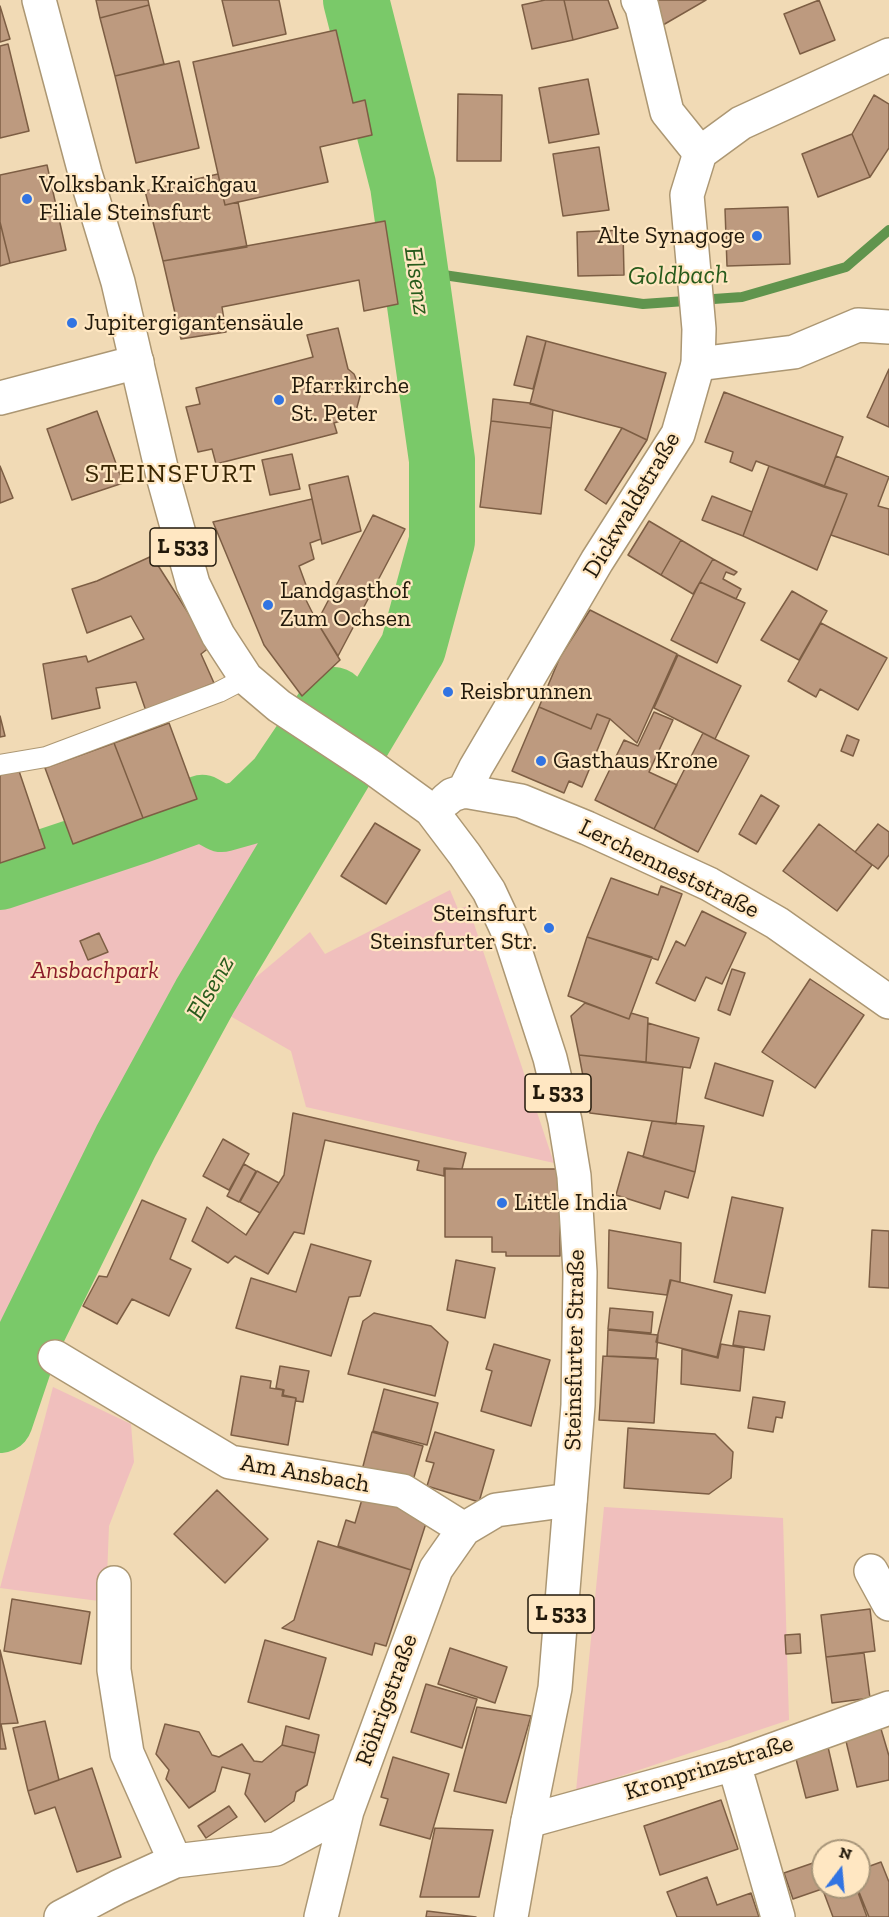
<!DOCTYPE html>
<html>
<head>
<meta charset="utf-8">
<style>
  body { margin:0 }
  #map { position:relative; width:889px; height:1917px; overflow:hidden; background:#f1dab5; font-family:"Zilla Slab",serif }
  canvas { display:block }
  .north { position:absolute; left:811px; top:1839px; width:60px; height:60px; box-sizing:border-box; background:#ffe7c2; border:2px solid #a79579; border-radius:50%; rotate:16deg; font-size:16px; font-weight:700; line-height:24px; text-align:center; color:#22190b }
  .north::after { content:''; display:block; margin:auto; width:21px; height:27px; background:#3274e2; clip-path:polygon(50% 0,100% 100%,50% 72%,0 100%) }
</style>
</head>
<body>
<div id="map">
<canvas width="889" height="1917"></canvas>
<div class="north">N</div>
</div>
<script>
const c = document.querySelector('canvas').getContext('2d');
c.lineJoin = 'round';
function fillPath(path, color) { c.fillStyle = color; c.fill(path, 'evenodd'); }
const shape = rows => new Path2D(rows.map(r => 'M' + r).join(''));
function strokePath(path, color, width, dash) { c.strokeStyle = color; c.lineWidth = width; c.lineCap = dash ? 'butt' : 'round'; c.setLineDash(dash || []); c.stroke(path); }
function drawText(font, color, halo, rows, align = 'center') {
  c.font = font + ' "Zilla Slab",serif'; c.lineWidth = 4.5; c.setLineDash([]); c.textBaseline = 'middle'; c.strokeStyle = halo; c.fillStyle = color; for (const [text, x, y, turn = 0] of rows) {
    c.save(); c.translate(x, y); c.rotate((+turn || 0) * Math.PI / 180); c.textAlign = isNaN(turn) ? turn : align; if (halo) c.strokeText(text, 0, 0); c.fillText(text, 0, 0); c.restore();
  }
}
fillPath(shape([
  [263,816,297,820,179,1015,0,1368,0,901],
  [450,890,458,909,468,906,554,1163,306,1107,291,1051,218,1009,310,932,325,954],
  [53,1387,131,1424,134,1462,109,1526,106,1602,0,1588],
  [604,1507,783,1518,789,1720,576,1791]
]), '#f0bfbd');
strokePath(shape([
  [416,271,643,304,742,297,846,267,889,230]
]), '#60944d', 10);
strokePath(shape([
  [0,877,138,831,202,808,222,819,247,812,280,780,334,700],
  [0,1420,25,1346,126,1141,205,996,413,648,442,541,442,460,403,185,356,0]
]), '#7ac969', 66);
const building = shape([
  [96,0,148,0,149,5,100,18,96,0],
  [222,0,279,0,286,34,233,46,222,0],
  [545,0,564,0,573,40,532,49,522,5,545,0],
  [564,0,608,0,618,28,573,40,564,0],
  [655,0,706,0,663,25,655,0],
  [819,0,835,40,800,54,784,14,819,0],
  [149,5,164,64,115,76,100,18,149,5],
  [0,6,10,39,0,42,0,6],
  [336,30,353,103,365,100,372,135,320,147,328,182,225,205,193,62,336,30],
  [8,44,29,131,0,138,0,46,8,44],
  [179,61,199,148,136,163,115,76,179,61],
  [588,79,599,134,549,143,539,88,588,79],
  [458,94,502,95,501,161,457,161,458,94],
  [874,95,889,104,889,148,870,177,852,134,874,95],
  [852,134,870,177,818,197,802,154,852,134],
  [599,147,609,210,563,216,553,154,599,147],
  [47,165,66,250,10,263,0,222,0,175,47,165],
  [218,174,225,205,238,202,247,247,163,261,145,191,218,174],
  [788,207,790,264,727,266,725,209,788,207],
  [385,221,398,304,364,311,359,280,222,307,226,332,181,339,163,261,385,221],
  [0,222,10,263,0,266,0,222],
  [623,230,624,275,578,276,577,232,623,230],
  [338,328,348,369,354,374,360,388,360,396,356,411,347,419,334,423,337,433,216,464,212,449,198,452,186,407,200,404,196,388,313,357,307,335,338,328],
  [527,336,546,341,533,389,514,385,527,336],
  [546,341,666,373,647,440,622,428,530,404,546,341],
  [889,369,889,427,867,417,889,369],
  [724,392,843,437,824,487,756,461,752,471,730,462,733,452,705,442,724,392],
  [493,399,530,403,553,410,551,428,491,421,493,399],
  [97,411,123,483,72,500,47,429,97,411],
  [491,421,551,428,541,514,480,507,491,421],
  [622,428,647,440,606,504,585,490,622,428],
  [292,454,300,489,270,495,262,460,292,454],
  [836,456,889,477,878,506,889,509,889,555,831,535,847,494,824,487,836,456],
  [0,466,13,498,0,503,0,466],
  [769,466,847,494,817,570,743,536,769,466],
  [348,476,361,531,322,544,309,485,348,476],
  [712,496,752,512,743,536,702,520,712,496],
  [312,499,321,539,310,543,314,559,299,566,310,596,305,598,317,622,340,660,302,696,264,645,213,522,312,499],
  [373,515,405,529,338,656,317,622,373,515],
  [649,521,681,540,661,575,628,555,649,521],
  [681,540,713,559,693,594,661,575,681,540],
  [152,556,210,647,201,654,214,683,146,711,136,682,96,688,100,708,52,719,43,664,86,656,88,662,144,639,131,616,87,633,72,589,97,581,152,556],
  [713,559,737,572,734,575,726,572,723,579,741,589,736,599,700,582,713,559],
  [700,582,745,603,717,663,671,640,700,582],
  [792,591,827,611,799,660,761,640,792,591],
  [590,610,677,654,637,743,610,719,597,714,591,729,539,707,560,657,590,610],
  [821,623,887,658,858,710,820,689,816,697,788,681,821,623],
  [678,655,741,686,715,739,654,708,678,655],
  [539,707,591,729,597,714,610,719,582,787,569,781,564,793,512,771,539,707],
  [654,712,673,720,649,772,677,785,654,829,595,800,624,740,638,746,654,712],
  [0,716,5,736,0,737,0,716],
  [169,723,197,799,143,818,114,743,169,723],
  [703,733,749,756,698,852,654,829,703,733],
  [847,735,859,740,853,756,841,751,847,735],
  [114,743,143,818,73,844,45,768,114,743],
  [18,768,45,848,0,863,0,775,18,768],
  [761,795,779,806,756,844,739,834,761,795],
  [375,823,420,850,386,904,341,876,375,823],
  [819,824,872,865,837,911,783,871,819,824],
  [878,824,889,832,889,855,878,869,855,852,878,824],
  [611,878,658,895,661,886,682,894,658,960,587,937,611,878],
  [702,911,746,933,722,984,706,977,695,1001,656,983,676,941,685,946,702,911],
  [99,933,108,952,88,960,80,941,99,933],
  [587,937,652,957,629,1019,568,996,587,937],
  [732,969,745,973,730,1015,718,1010,732,969],
  [810,979,864,1015,815,1088,762,1052,810,979],
  [585,1003,629,1019,631,1013,648,1018,646,1062,579,1055,571,1016,585,1003],
  [648,1023,699,1038,690,1068,646,1062,648,1023],
  [579,1055,683,1067,676,1124,590,1113,579,1055],
  [715,1063,773,1081,763,1116,705,1098,715,1063],
  [293,1113,466,1153,462,1169,444,1168,444,1176,417,1170,419,1161,325,1140,304,1234,294,1232,268,1274,235,1256,228,1263,192,1241,207,1207,246,1235,284,1175,293,1113],
  [652,1121,704,1126,695,1172,643,1157,652,1121],
  [223,1139,249,1154,229,1190,203,1176,223,1139],
  [628,1152,695,1172,688,1198,665,1191,660,1209,616,1195,628,1152],
  [244,1164,256,1171,239,1202,227,1196,244,1164],
  [445,1169,560,1169,560,1256,506,1256,506,1252,492,1252,492,1237,445,1237,445,1169],
  [257,1171,279,1183,260,1213,240,1202,257,1171],
  [732,1197,783,1208,765,1293,714,1282,732,1197],
  [142,1200,186,1219,170,1259,191,1269,169,1316,132,1299,117,1324,83,1306,99,1276,107,1277,142,1200],
  [609,1230,681,1243,680,1282,670,1280,667,1295,608,1288,609,1230],
  [872,1230,889,1231,889,1288,869,1287,872,1230],
  [311,1244,371,1261,360,1296,349,1297,331,1356,236,1328,251,1278,296,1292,311,1244],
  [456,1260,495,1268,485,1318,447,1310,456,1260],
  [671,1280,732,1295,717,1357,656,1342,671,1280],
  [610,1308,653,1312,651,1333,608,1329,610,1308],
  [739,1311,770,1316,764,1350,733,1345,739,1311],
  [374,1313,431,1326,448,1342,435,1396,348,1374,363,1321,374,1313],
  [608,1330,658,1335,656,1358,607,1356,608,1330],
  [494,1344,550,1360,531,1426,481,1411,492,1371,486,1369,494,1344],
  [721,1344,744,1348,740,1391,681,1384,682,1349,718,1358,721,1344],
  [603,1356,658,1359,654,1423,599,1420,603,1356],
  [280,1366,309,1371,303,1402,296,1401,296,1398,283,1395,284,1390,276,1388,280,1366],
  [241,1376,271,1381,270,1388,283,1390,282,1396,296,1398,288,1445,231,1435,241,1376],
  [384,1389,438,1403,427,1445,373,1431,384,1389],
  [753,1397,785,1402,782,1418,776,1417,773,1432,748,1428,753,1397],
  [628,1428,715,1434,733,1452,731,1478,709,1494,624,1488,628,1428],
  [372,1432,423,1446,412,1484,362,1470,372,1432],
  [435,1432,494,1450,479,1502,427,1486,434,1463,426,1461,435,1432],
  [217,1490,268,1539,225,1583,174,1534,217,1490],
  [363,1496,428,1517,411,1570,338,1546,346,1520,355,1523,363,1496],
  [318,1541,411,1570,386,1646,375,1643,372,1655,282,1628,294,1620,318,1541],
  [12,1599,90,1612,81,1664,4,1651,12,1599],
  [870,1609,875,1651,826,1657,821,1615,870,1609],
  [800,1634,801,1653,786,1654,785,1635,800,1634],
  [265,1640,326,1658,309,1719,248,1702,265,1640],
  [450,1648,507,1667,495,1703,438,1684,450,1648],
  [0,1650,18,1723,1,1724,6,1749,0,1749,0,1650],
  [864,1653,870,1698,832,1703,826,1657,864,1653],
  [426,1684,477,1699,462,1748,411,1732,426,1684],
  [477,1707,531,1716,506,1803,454,1791,477,1707],
  [45,1721,59,1780,28,1791,13,1728,45,1721],
  [165,1724,199,1732,212,1755,219,1757,242,1744,254,1761,262,1762,282,1745,315,1753,307,1785,296,1792,294,1801,265,1822,245,1794,250,1774,222,1767,215,1791,189,1808,166,1779,169,1770,156,1754,165,1724],
  [286,1726,319,1735,315,1753,282,1745,286,1726],
  [881,1729,889,1756,889,1780,857,1787,845,1737,881,1729],
  [828,1747,838,1790,806,1798,795,1755,828,1747],
  [393,1757,449,1774,430,1839,380,1825,388,1799,381,1797,393,1757],
  [92,1768,121,1857,77,1872,55,1807,35,1814,28,1791,92,1768],
  [721,1800,738,1849,660,1875,644,1826,721,1800],
  [229,1806,237,1817,206,1838,198,1826,229,1806],
  [435,1828,493,1830,479,1897,420,1897,435,1828],
  [881,1862,889,1882,889,1917,869,1917,857,1887,859,1887,859,1870,881,1862],
  [813,1863,822,1889,793,1899,784,1873,813,1863],
  [823,1876,823,1887,856,1887,867,1917,833,1917,818,1877,823,1876],
  [707,1877,717,1905,751,1893,759,1917,677,1917,667,1892,707,1877],
  [427,1911,476,1917,426,1917,427,1911]
]);
fillPath(building, '#bd9a7f');
strokePath(building, '#7d5e44', 1.5);
const lane = shape([
  [0,765,46,757,219,692,246,678]
]);
const street = shape([
  [638,0,642,7,667,112,700,153],
  [698,364,794,352,858,325,889,327],
  [0,398,137,362],
  [55,1357,230,1462,403,1491,464,1529],
  [871,1571,889,1604],
  [114,1583,114,1670,127,1753,175,1861],
  [734,1764,778,1917],
  [528,1821,734,1764,889,1708],
  [61,1917,118,1887,175,1861,276,1849,347,1811,436,1569,464,1529,496,1510,570,1500],
  [321,1917,347,1811]
]);
const secondary = shape([
  [464,791,476,767,597,561,678,434,698,364,699,329,687,195,700,153,741,123,889,55],
  [446,800,452,795,464,791,521,801,587,828,709,884,777,923,889,1002]
]);
const primary = shape([
  [39,0,85,173,118,282,163,476,193,584,218,635,246,678,279,706,373,768,431,810,465,855,489,891,511,938,550,1058,565,1121,574,1176,580,1272,578,1405,555,1688,528,1821,511,1917]
]);
strokePath(lane, '#ac9773', 22);
strokePath(street, '#ac9773', 36);
strokePath(secondary, '#ac9773', 36);
strokePath(primary, '#ac9773', 36);
strokePath(lane, '#fff', 20);
strokePath(street, '#fff', 33);
strokePath(secondary, '#fff', 33);
strokePath(primary, '#fff', 33);
for (const [x, y, r, color] of [
  [27,199,6,"#3274e2"],
  [757,236,6,"#3274e2"],
  [72,323,6,"#3274e2"],
  [279,400,6,"#3274e2"],
  [268,605,6,"#3274e2"],
  [448,692,6,"#3274e2"],
  [541,761,6,"#3274e2"],
  [549,928,6,"#3274e2"],
  [502,1203,6,"#3274e2"]
]) { const dot = new Path2D(); dot.arc(x, y, r, 0, 2 * Math.PI); c.fillStyle = color; c.fill(dot); strokePath(dot, '#ffe7c2', 2); }
for (const [x, y, w] of [
  [183,547,66],
  [558,1093,66],
  [561,1614,66]
]) { const box = new Path2D(); box.roundRect(x - w / 2, y - 19, w, 38, 4.5); c.fillStyle = '#ffe7c2'; c.fill(box); strokePath(box, '#22190b', 1.5); }
drawText('bold 22px', '#22190b', null, [
  ["L 533",183,547],
  ["L 533",558,1093],
  ["L 533",561,1614]
]);
drawText('24px', '#22190b', '#ffe7c2', [
  ["Volksbank Kraichgau",39,185],
  ["Filiale Steinsfurt",39,213],
  ["Alte Synagoge",745,236,"right"],
  ["Jupitergigantensäule",84,323],
  ["Pfarrkirche",291,386],
  ["St. Peter",291,414],
  ["Landgasthof",280,591],
  ["Zum Ochsen",280,619],
  ["Reisbrunnen",460,692],
  ["Gasthaus Krone",553,761],
  ["Steinsfurt",537,914,"right"],
  ["Steinsfurter Str.",537,942,"right"],
  ["Little India",514,1203]
], 'left');
drawText('24px', '#22190b', '#ffe7c2', [
  ["Dickwaldstraße",632,505,-59],
  ["Lerchenneststraße",669,869,26],
  ["Steinsfurter Straße",575,1350,-89],
  ["Am Ansbach",305,1474,10],
  ["Röhrigstraße",387,1700,-70],
  ["Kronprinzstraße",709,1768,-17]
]);
drawText('italic 24px', '#8c1c2a', '#ffe7c2', [
  ["Ansbachpark",95,971]
]);
drawText('italic 26px', '#285b1c', '#ffe7c2', [
  ["Goldbach",678,276,-1],
  ["Elsenz",417,281,82],
  ["Elsenz",211,988,-60]
]);
c.letterSpacing = '1.5px';
drawText('27px', '#382603', '#ffe7c2', [
  ["STEINSFURT",171,474]
]);
c.letterSpacing = '0px';
</script>
</body>
</html>
